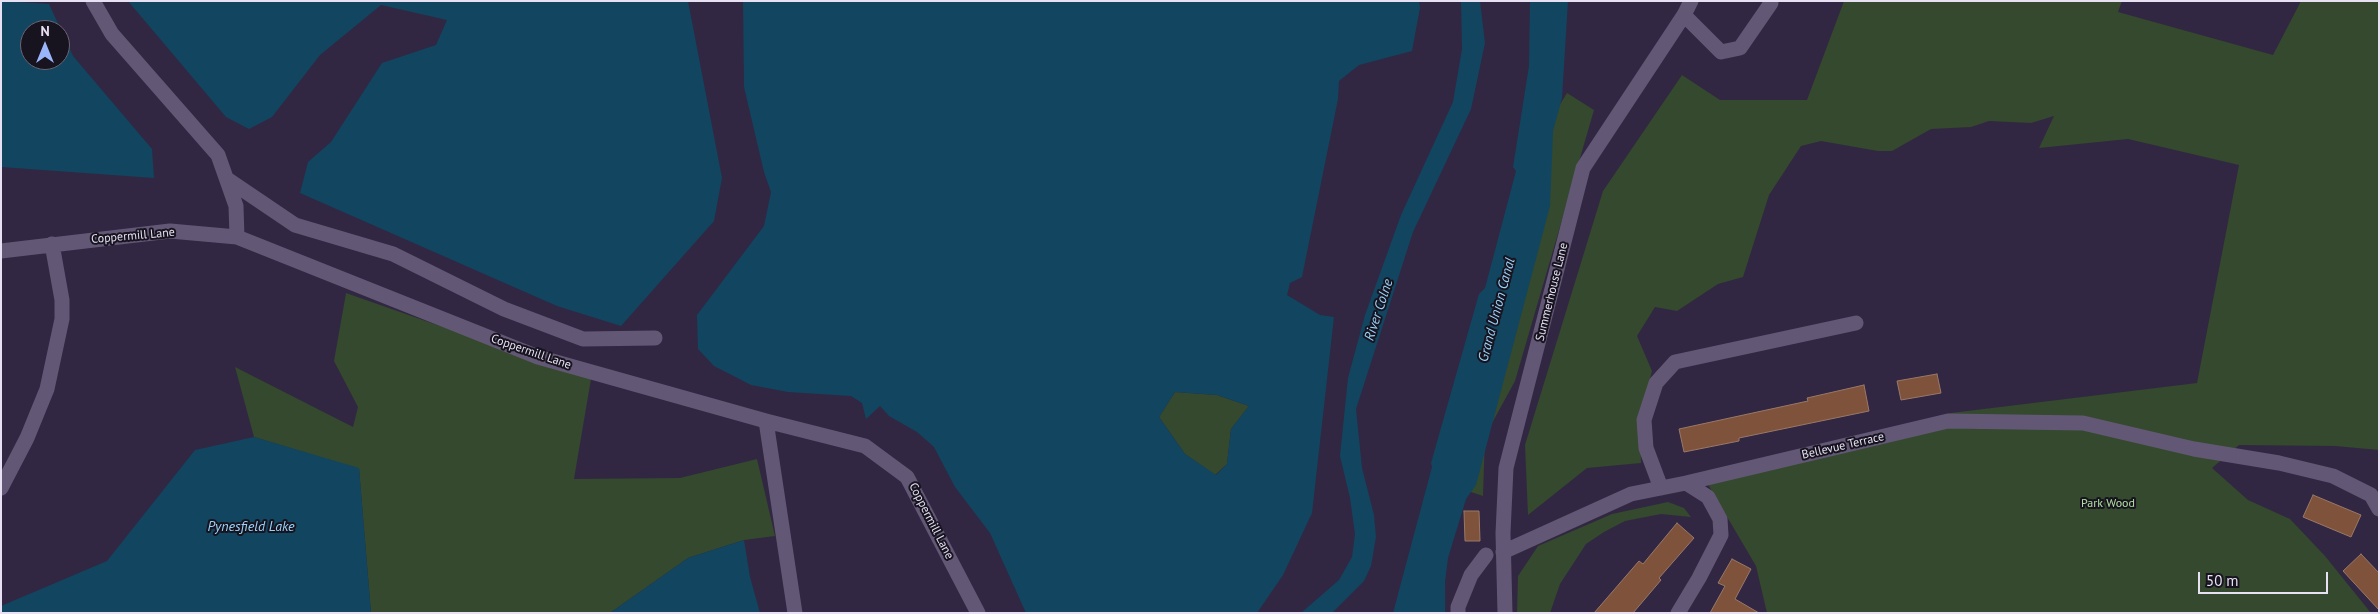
<!DOCTYPE html>
<html>
<head>
<meta charset="utf-8">
<style>
  body { margin:0 }
  #map { position:relative; width:2380px; height:614px; overflow:hidden; background:#312742; font-family:"PT Sans",sans-serif }
  canvas { display:block }
  .frame { position:absolute; inset:0; border:2px solid #e7e1f3; pointer-events:none }
  .north { position:absolute; left:20px; top:20px; width:50px; height:50px; box-sizing:border-box; background:#17131f; border:1px solid #6a6574; border-radius:50%; rotate:0deg; font-size:14px; font-weight:700; line-height:20px; text-align:center; color:#e7e1f3 }
  .north::after { content:''; display:block; margin:auto; width:18px; height:22px; background:#9bb5fd; clip-path:polygon(50% 0,100% 100%,50% 72%,0 100%) }
  .scale { position:absolute; left:2198px; top:572px; width:130px; height:22px; box-sizing:border-box; border:2px solid #e7e1f3; border-top:0; padding-left:6px; font-size:15px; line-height:18px; white-space:nowrap; color:#e7e1f3; -webkit-text-stroke:4px #17131f; paint-order:stroke }
</style>
</head>
<body>
<div id="map">
<canvas width="2380" height="614"></canvas>
<div class="frame"></div>
<div class="north">N</div>
<div class="scale">50 m</div>
</div>
<script>
const c = document.querySelector('canvas').getContext('2d');
c.lineJoin = 'round';
function fillPath(path, color) { c.fillStyle = color; c.fill(path, 'evenodd'); }
const shape = rows => new Path2D(rows.map(r => 'M' + r).join(''));
function strokePath(path, color, width, dash) { c.strokeStyle = color; c.lineWidth = width; c.lineCap = dash ? 'butt' : 'round'; c.setLineDash(dash || []); c.stroke(path); }
function drawText(font, color, halo, rows, align = 'center') {
  c.font = font + ' "PT Sans",sans-serif'; c.lineWidth = 4; c.setLineDash([]); c.textBaseline = 'middle'; c.strokeStyle = halo; c.fillStyle = color; for (const [text, x, y, turn = 0] of rows) {
    c.save(); c.translate(x, y); c.rotate((+turn || 0) * Math.PI / 180); c.textAlign = isNaN(turn) ? turn : align; if (halo) c.strokeText(text, 0, 0); c.fillText(text, 0, 0); c.restore();
  }
}
fillPath(shape([
  [1844,1,2122,1,2118,12,2273,55,2301,1,2379,1,2379,450,2335,446,2239,445,2212,468,2248,500,2290,519,2325,556,2371,613,1767,613,1756,566,1703,476,1951,413,2197,383,2239,165,2128,139,2039,148,2054,116,2031,123,1989,121,1971,127,1931,129,1892,151,1878,151,1821,141,1801,146,1769,195,1743,277,1718,284,1677,311,1655,307,1637,336,1652,371,1640,418,1641,463,1587,468,1528,515,1525,445,1603,191,1682,75,1720,100,1807,100],
  [1567,93,1594,110,1515,381,1485,436,1483,496,1471,492,1464,420,1540,137],
  [346,293,591,379,574,479,680,478,757,459,775,536,744,540,688,558,610,613,371,613,359,469,254,437,235,367,353,427,358,407,334,361],
  [1175,392,1217,395,1249,406,1231,429,1227,464,1215,475,1185,454,1159,417],
  [1668,502,1684,508,1691,517,1661,514,1625,521,1604,532,1586,544,1560,584,1550,613,1517,613,1518,576,1538,546,1612,514]
]), '#34492d');
fillPath(shape([
  [1,1,49,4,73,56,152,149,154,178,1,167],
  [30,30,60,30,60,60,30,60],
  [128,1,688,1,722,178,714,221,621,326,557,306,300,193,308,162,331,142,382,63,436,45,447,20,381,5,320,55,272,117,249,129,226,117],
  [743,1,1419,1,1420,8,1412,51,1359,65,1339,81,1338,99,1302,277,1290,283,1287,295,1320,315,1334,317,1312,513,1283,575,1257,613,1026,613,990,533,955,487,934,447,917,432,889,416,880,406,866,419,862,403,851,396,788,392,751,385,714,366,698,349,697,315,764,226,771,192,764,172,744,87],
  [1175,392,1217,395,1249,406,1231,429,1227,464,1216,475,1185,454,1159,417],
  [1461,1,1480,1,1485,43,1471,109,1413,232,1356,409,1362,468,1374,515,1376,537,1371,566,1364,581,1332,613,1301,613,1339,580,1352,557,1355,534,1350,498,1340,456,1348,378,1365,315,1401,215,1453,102,1462,49],
  [1530,1,1568,1,1562,98,1553,131,1550,206,1476,485,1466,499,1448,558,1445,582,1445,613,1393,613,1432,467,1431,463,1479,294,1485,288,1516,171,1513,167,1529,66],
  [254,437,359,468,371,613,1,613,1,606,107,561,195,450],
  [744,540,750,577,760,613,610,613,688,558]
]), '#124560');
const building = shape([
  [1937,374,1941,393,1901,400,1897,381,1937,374],
  [1864,385,1869,411,1739,438,1739,441,1684,452,1679,429,1808,401,1807,398,1864,385],
  [2313,495,2361,515,2351,537,2303,517,2313,495],
  [1464,511,1479,511,1480,541,1465,541,1464,511],
  [1677,523,1694,538,1659,578,1661,580,1633,613,1594,613,1639,561,1643,564,1677,523],
  [2361,554,2379,573,2379,610,2343,571,2361,554],
  [1732,559,1751,569,1735,599,1759,613,1710,613,1725,586,1718,583,1732,559]
]);
fillPath(building, '#7f533b');
strokePath(building, '#997867', 1);
strokePath(shape([
  [93,1,112,34,218,155,236,206,237,237],
  [1684,15,1721,52,1740,48,1771,3],
  [227,179,295,225,393,254,504,309,583,339,655,338],
  [1,251,170,231,237,237,538,357,766,421,865,446,907,477,978,613],
  [766,421,795,613],
  [1,488,27,438,47,389,62,319,62,300,52,244],
  [1661,488,1646,448,1644,420,1656,383,1675,362,1856,323],
  [1503,552,1631,494,1686,483,1948,421,2083,423,2194,449,2279,463,2333,476,2371,495,2379,509],
  [1458,613,1458,607,1471,575,1486,555],
  [1505,613,1503,533,1506,468,1583,168,1684,15,1691,1],
  [1678,613,1699,578,1721,535,1720,519,1708,497,1686,483]
]), '#625775', 15);
drawText('12px', '#e7e1f3', '#17131f', [
  ["Coppermill Lane",133,236,-5],
  ["Summerhouse Lane",1552,292,-76],
  ["Coppermill Lane",531,352,19],
  ["Bellevue Terrace",1843,446,-13],
  ["Coppermill Lane",931,521,63]
]);
drawText('12px', '#b0e0a0', '#17131f', [
  ["Park Wood",2108,504]
]);
drawText('italic 14px', '#99d3f9', '#17131f', [
  ["River Colne",1379,310,-72],
  ["Grand Union Canal",1497,310,-75],
  ["Pynesfield Lake",251,527]
]);
</script>
</body>
</html>
